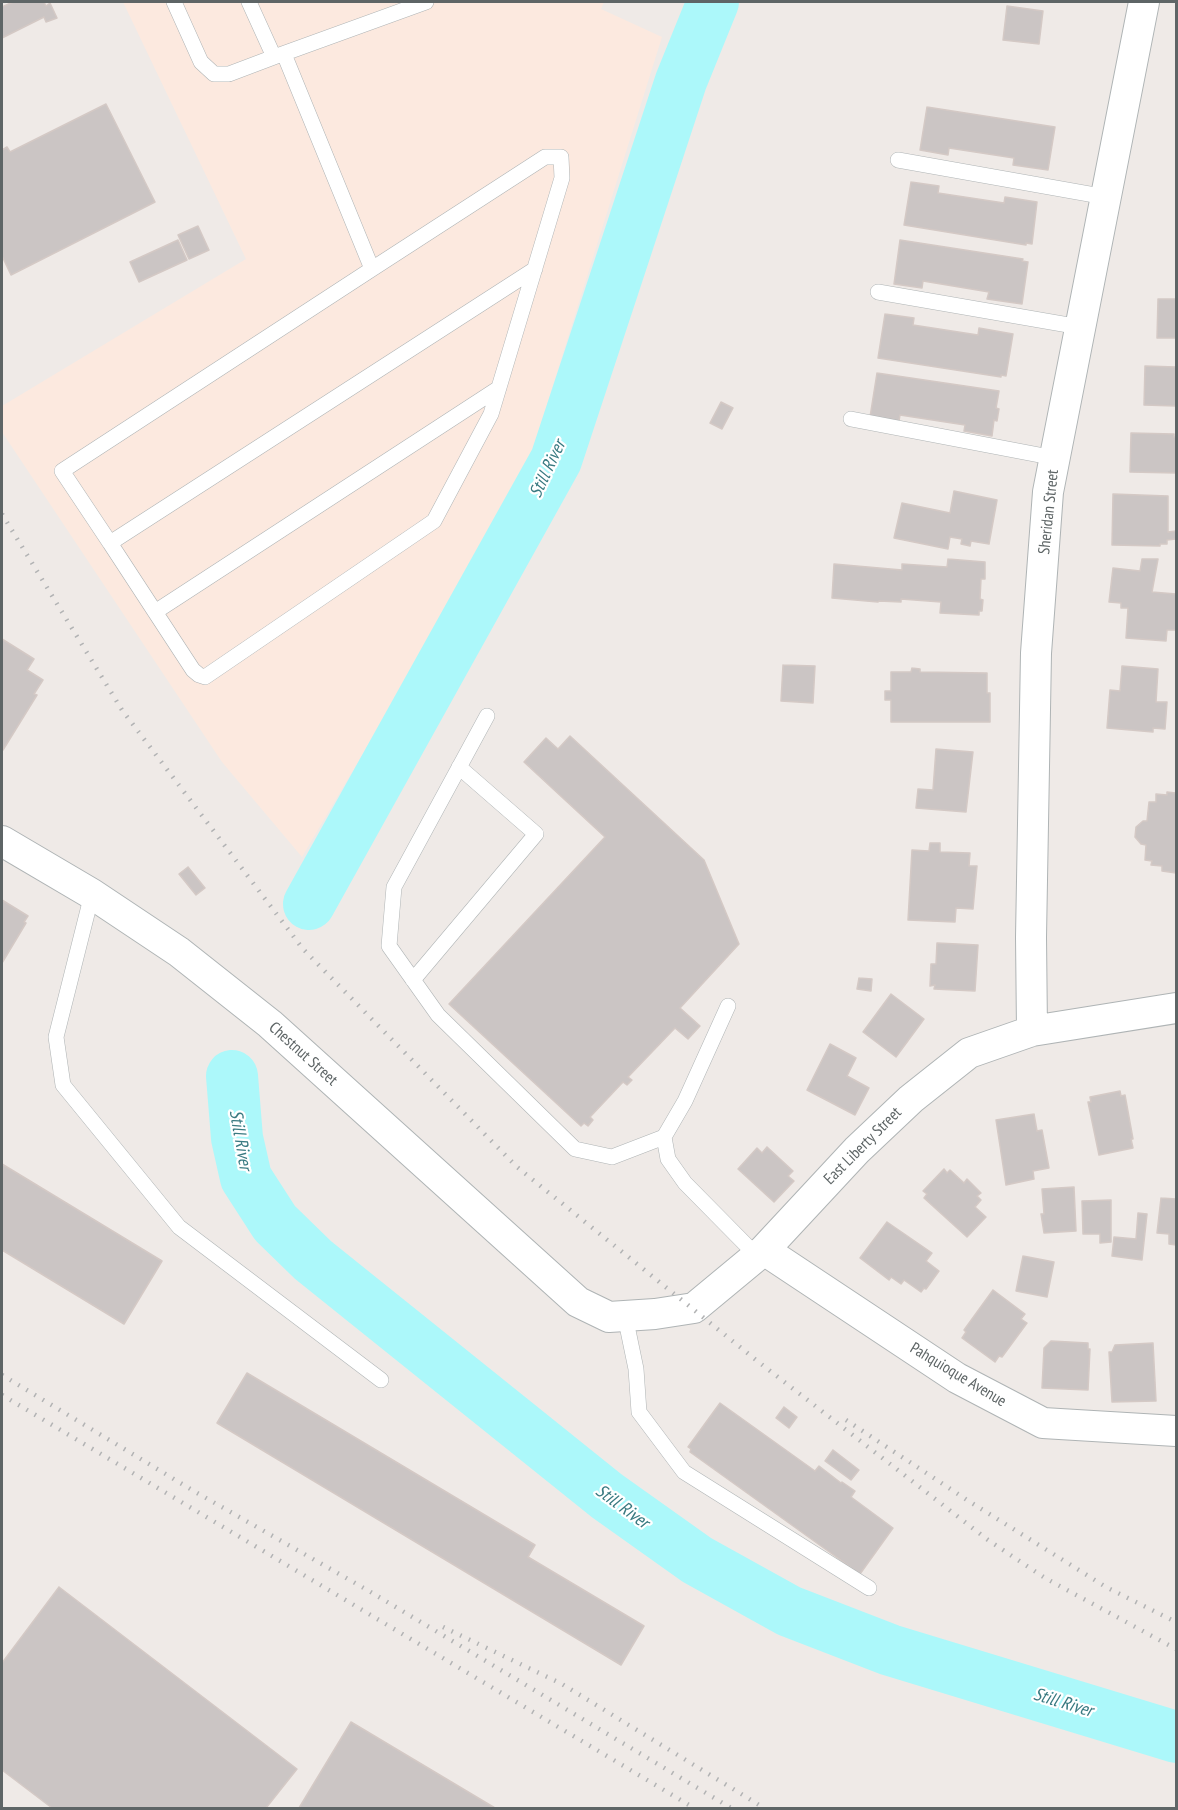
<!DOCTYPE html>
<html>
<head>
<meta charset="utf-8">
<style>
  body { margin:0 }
  #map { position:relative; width:1178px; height:1810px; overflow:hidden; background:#efeae7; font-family:"PT Sans Narrow",sans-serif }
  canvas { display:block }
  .frame { position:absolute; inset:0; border:3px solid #5e6566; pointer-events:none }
</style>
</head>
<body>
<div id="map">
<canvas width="1178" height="1810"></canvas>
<div class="frame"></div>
</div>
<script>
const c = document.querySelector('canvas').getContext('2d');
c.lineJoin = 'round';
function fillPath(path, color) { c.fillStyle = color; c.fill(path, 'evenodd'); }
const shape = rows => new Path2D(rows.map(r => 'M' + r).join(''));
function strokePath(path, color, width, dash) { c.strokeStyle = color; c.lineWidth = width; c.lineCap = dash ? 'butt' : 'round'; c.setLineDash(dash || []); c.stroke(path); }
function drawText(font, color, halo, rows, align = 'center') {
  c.font = font + ' "PT Sans Narrow",sans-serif'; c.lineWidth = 4.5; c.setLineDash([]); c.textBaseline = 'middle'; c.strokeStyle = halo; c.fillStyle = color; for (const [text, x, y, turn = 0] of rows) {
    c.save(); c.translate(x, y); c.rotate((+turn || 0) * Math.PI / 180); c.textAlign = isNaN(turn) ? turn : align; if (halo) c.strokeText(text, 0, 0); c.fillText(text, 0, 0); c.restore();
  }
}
fillPath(shape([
  [123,2,604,2,601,9,662,37,523,481,302,857,222,762,2,432,2,406,246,259]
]), '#fce9df');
strokePath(shape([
  [309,904,556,460,681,81,713,2],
  [232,1076,237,1138,246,1178,275,1223,313,1260,607,1496,697,1560,789,1611,890,1650,1176,1737]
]), '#acf8fa', 52);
const building = shape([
  [13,2,44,2,46,6,50,3,57,18,46,22,44,17,2,38,2,7,13,2],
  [1007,6,1043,11,1039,44,1003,40,1007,6],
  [106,104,155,202,11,275,2,256,2,150,7,147,10,152,106,104],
  [927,107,1055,127,1048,170,1013,165,1014,158,949,148,948,155,920,150,927,107],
  [911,182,939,186,938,193,1004,203,1005,197,1037,202,1032,244,1026,243,1026,245,904,225,911,182],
  [198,226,209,250,189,259,178,235,198,226],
  [178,240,187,260,139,282,130,262,178,240],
  [900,240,1023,259,1022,261,1028,262,1022,304,987,299,989,292,923,281,922,288,894,284,900,240],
  [1158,299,1176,299,1176,338,1157,338,1158,299],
  [885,314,914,318,913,325,978,335,979,328,1013,334,1006,376,1001,375,1001,377,878,358,885,314],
  [1145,366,1176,367,1176,406,1144,405,1145,366],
  [877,373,999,391,996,408,999,409,997,421,994,420,992,436,964,431,965,425,900,415,899,421,870,417,877,373],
  [721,402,733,408,722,429,710,423,721,402],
  [1131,433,1174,434,1174,437,1176,437,1176,473,1130,472,1131,433],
  [954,491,997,500,989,544,971,541,970,546,961,544,962,539,950,537,948,549,894,538,902,503,950,513,954,491],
  [1113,494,1168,496,1168,532,1176,531,1176,539,1167,540,1167,544,1160,544,1160,546,1112,545,1113,494],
  [948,559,985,562,985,579,981,579,980,599,983,600,982,611,979,611,979,615,940,613,941,602,901,599,901,602,879,601,878,602,832,598,834,564,902,570,902,564,947,567,948,559],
  [1142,559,1158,559,1152,592,1176,594,1176,630,1167,630,1166,641,1126,638,1128,608,1121,608,1121,603,1109,602,1113,568,1140,571,1142,559],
  [2,639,34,659,27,670,43,680,34,694,37,695,3,750,2,748,2,639],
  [783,665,815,666,813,703,781,701,783,665],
  [1122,666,1158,669,1156,702,1167,702,1165,729,1153,728,1153,732,1107,728,1110,690,1120,691,1122,666],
  [912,668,920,669,920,672,987,673,987,693,990,693,990,722,891,722,891,700,885,700,885,691,891,691,891,672,911,672,912,668],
  [570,736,704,860,739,944,680,1008,700,1026,688,1039,675,1028,628,1077,632,1080,627,1085,623,1082,590,1117,593,1120,588,1126,584,1123,581,1126,449,1004,605,837,524,762,546,738,558,749,570,736],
  [936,749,973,752,966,812,916,808,918,789,933,790,936,749],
  [1167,792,1176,793,1176,873,1162,871,1162,866,1151,865,1152,861,1145,860,1146,845,1141,844,1135,837,1136,827,1143,821,1147,821,1149,802,1156,802,1156,794,1167,795,1167,792],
  [930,843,940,843,940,852,970,853,969,866,977,866,973,909,956,908,955,922,908,920,912,850,929,851,930,843],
  [188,867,205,888,196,895,179,874,188,867],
  [2,900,28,916,24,922,26,923,2,963,2,900],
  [937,943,978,945,975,991,934,989,935,985,930,986,931,964,936,964,937,943],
  [859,978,872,979,871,991,857,989,859,978],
  [891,994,924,1019,896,1057,863,1032,891,994],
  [830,1044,856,1058,847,1076,869,1088,855,1115,807,1090,830,1044],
  [1120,1091,1121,1096,1125,1095,1133,1139,1131,1139,1133,1148,1099,1155,1088,1102,1091,1102,1090,1097,1120,1091],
  [1034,1114,1037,1131,1042,1130,1049,1168,1033,1171,1034,1179,1006,1185,996,1120,1034,1114],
  [767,1147,793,1171,788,1176,794,1181,774,1202,738,1169,757,1148,762,1153,767,1147],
  [2,1164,162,1261,124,1324,2,1250,2,1164],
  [944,1169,947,1173,950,1170,964,1183,967,1179,981,1193,977,1196,981,1200,975,1207,986,1217,967,1237,924,1198,927,1194,923,1191,944,1169],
  [1074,1187,1076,1231,1044,1233,1041,1214,1044,1214,1042,1189,1074,1187],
  [1161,1198,1176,1199,1176,1245,1169,1244,1169,1234,1157,1233,1161,1198],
  [1111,1200,1111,1242,1100,1243,1100,1234,1083,1234,1082,1201,1111,1200],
  [1138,1213,1147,1214,1142,1260,1112,1256,1114,1237,1136,1239,1138,1213],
  [887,1222,932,1253,926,1261,939,1271,926,1289,924,1288,921,1292,904,1280,901,1284,891,1277,889,1280,860,1258,887,1222],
  [1023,1256,1054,1262,1047,1297,1016,1291,1023,1256],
  [993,1290,1025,1314,1021,1319,1027,1323,1002,1357,999,1356,995,1362,962,1338,966,1332,964,1330,993,1290],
  [1051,1341,1088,1343,1088,1349,1090,1349,1088,1390,1042,1388,1044,1348,1051,1341],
  [1153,1343,1156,1401,1112,1402,1109,1352,1112,1352,1115,1345,1153,1343],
  [247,1373,535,1545,528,1557,644,1626,621,1665,217,1423,247,1373],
  [720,1403,815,1471,819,1466,841,1483,842,1482,855,1491,851,1497,893,1528,860,1574,690,1452,691,1449,688,1447,720,1403],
  [784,1407,797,1417,789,1428,776,1418,784,1407],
  [833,1450,859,1470,851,1480,825,1461,833,1450],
  [59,1587,297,1769,266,1808,52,1808,2,1770,2,1663,59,1587],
  [351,1722,495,1808,299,1808,351,1722]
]);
fillPath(building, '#cbc5c4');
strokePath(building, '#d4c9c5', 1.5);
const service = shape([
  [174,2,201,62,214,74,229,74,274,57],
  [249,2,274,57,426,2],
  [284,54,372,269,545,157,561,157,562,178,491,414,434,521,205,677,199,675,193,670,110,543,535,269],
  [898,160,1106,197],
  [878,292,1080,327],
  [851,419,1055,458],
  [110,543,62,471,372,269],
  [155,612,499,388],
  [487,716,394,887,389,946,438,1015,575,1149,612,1157,664,1137],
  [92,894,56,1037,63,1085,179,1227,381,1380],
  [413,980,536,834,459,767],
  [728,1006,685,1101,664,1137,668,1159,685,1183,757,1256],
  [625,1316,636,1369,639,1412,684,1472,869,1588]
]);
const minor = shape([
  [2,841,92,894,179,952,270,1024,578,1302,609,1317,655,1314,694,1308,764,1250,857,1150,911,1099,969,1053,1032,1031,1176,1008],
  [1032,1031,1031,937,1036,653,1048,492,1144,2],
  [764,1250,957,1378,1043,1423,1176,1431]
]);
strokePath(service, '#afb4b5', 16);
strokePath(minor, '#afb4b5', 32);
strokePath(service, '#fff', 15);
strokePath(minor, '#fff', 30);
strokePath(shape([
  [2,514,122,710,303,949,517,1167,756,1360,988,1540,1045,1578,1176,1649],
  [2,1375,192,1490,369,1591,731,1808],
  [2,1395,694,1808],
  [846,1420,967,1500,1106,1587,1176,1622],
  [443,1627,562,1684,764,1808]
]), '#b2b3b4', 4.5, [1.5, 8]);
drawText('16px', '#5e6566', '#fff', [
  ["Sheridan Street",1049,512,-84],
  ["Chestnut Street",303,1054,42],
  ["East Liberty Street",863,1146,-45],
  ["Pahquioque Avenue",958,1375,31]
]);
drawText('italic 18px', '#397a81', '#fff', [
  ["Still River",548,469,-65],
  ["Still River",240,1140,80],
  ["Still River",622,1507,36],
  ["Still River",1063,1703,17]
]);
</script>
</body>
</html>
